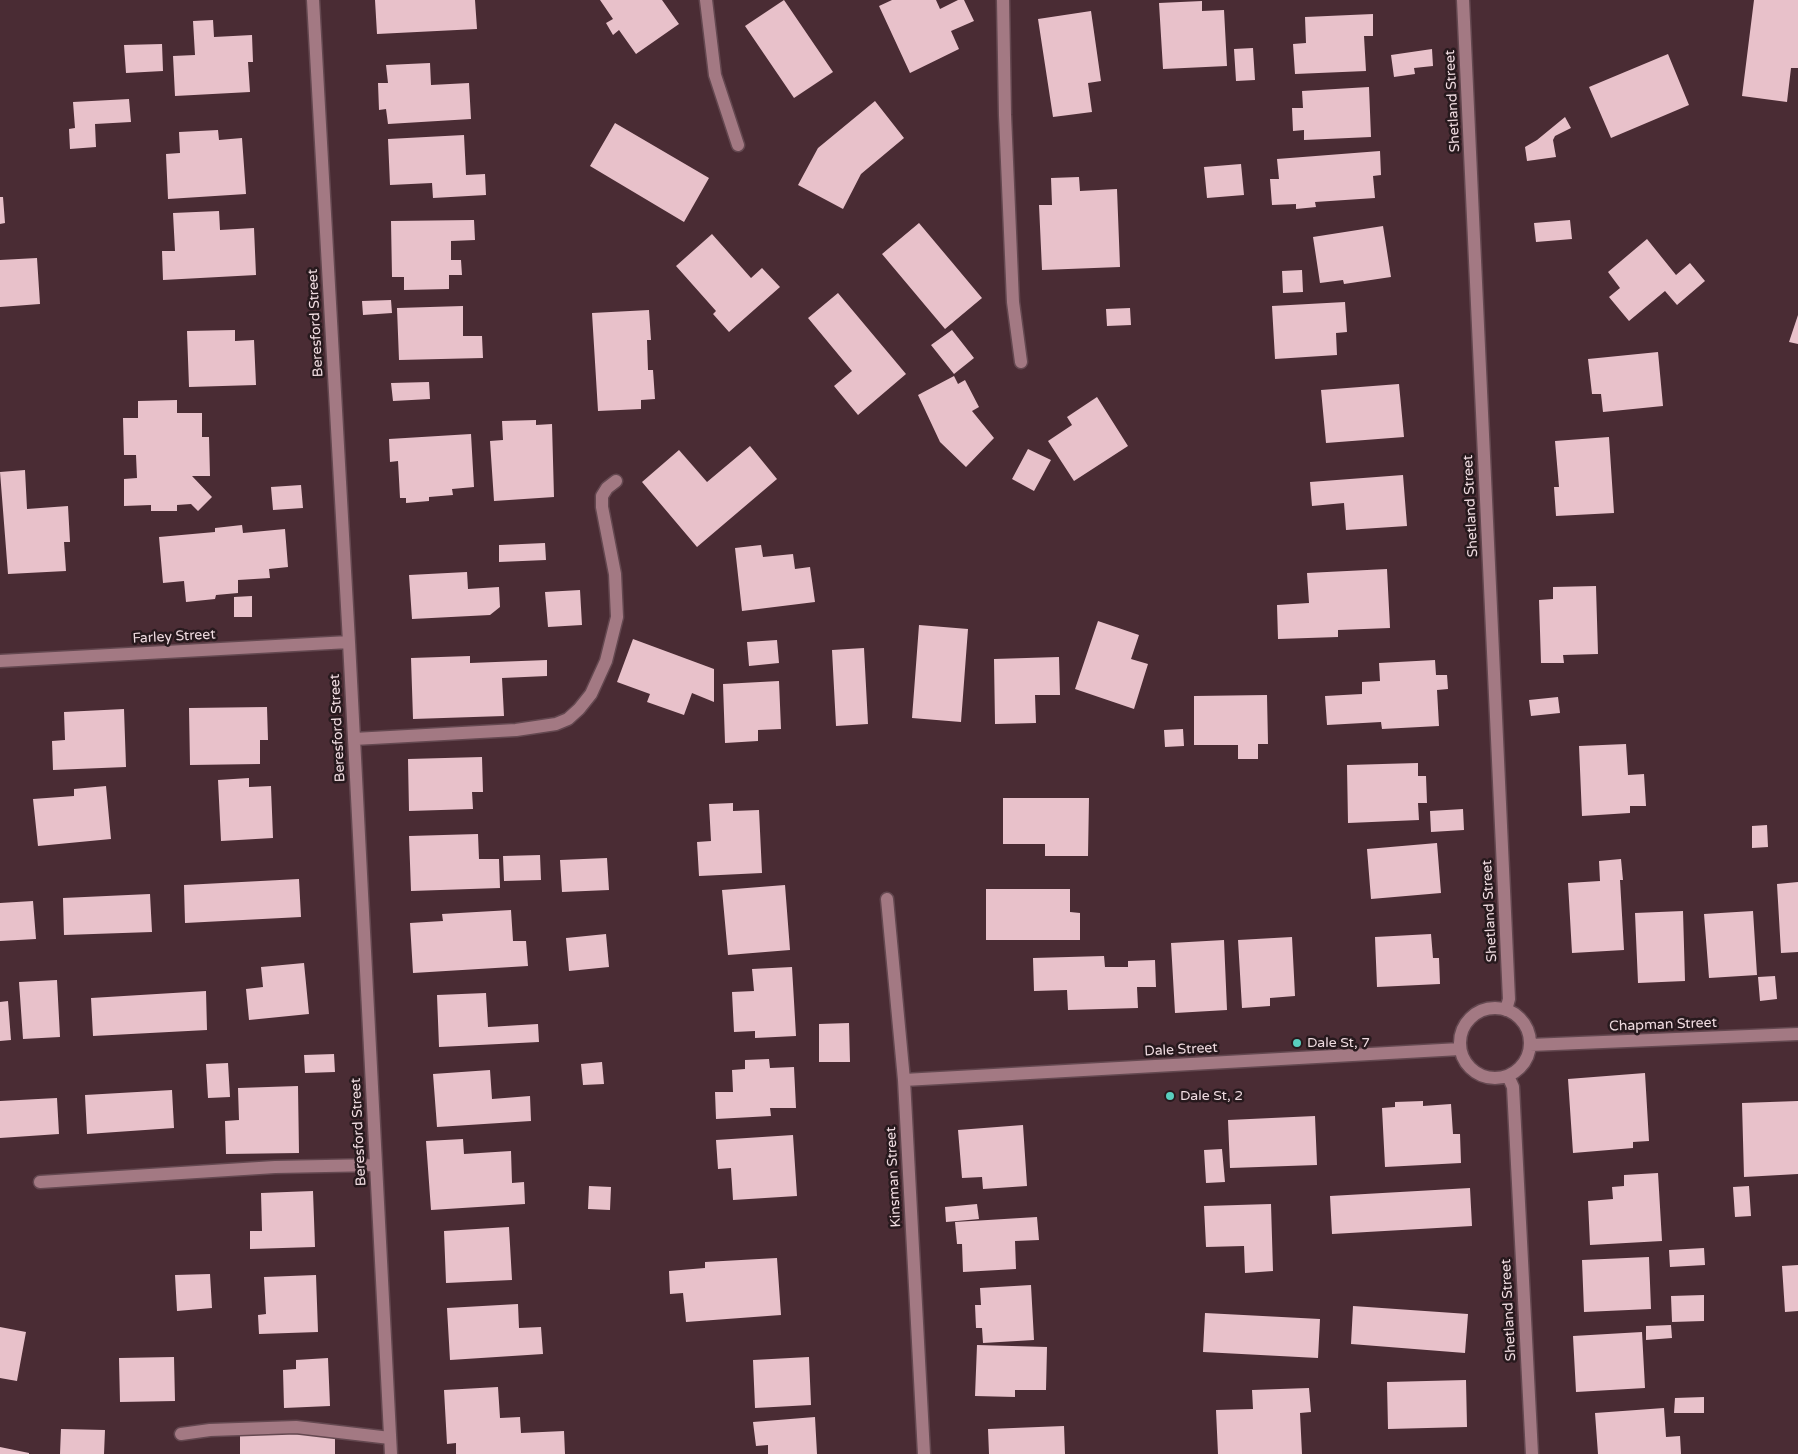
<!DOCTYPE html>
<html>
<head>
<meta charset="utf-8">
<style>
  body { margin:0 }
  canvas { display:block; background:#4a2c34 }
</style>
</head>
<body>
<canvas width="1798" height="1454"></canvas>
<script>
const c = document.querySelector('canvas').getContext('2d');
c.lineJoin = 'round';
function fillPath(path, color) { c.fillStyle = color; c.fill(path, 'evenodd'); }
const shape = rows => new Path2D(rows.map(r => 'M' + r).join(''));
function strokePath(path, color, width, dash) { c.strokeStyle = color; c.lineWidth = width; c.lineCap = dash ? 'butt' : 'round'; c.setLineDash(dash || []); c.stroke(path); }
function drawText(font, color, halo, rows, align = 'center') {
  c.font = font + ' "Varela Round",sans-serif'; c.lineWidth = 5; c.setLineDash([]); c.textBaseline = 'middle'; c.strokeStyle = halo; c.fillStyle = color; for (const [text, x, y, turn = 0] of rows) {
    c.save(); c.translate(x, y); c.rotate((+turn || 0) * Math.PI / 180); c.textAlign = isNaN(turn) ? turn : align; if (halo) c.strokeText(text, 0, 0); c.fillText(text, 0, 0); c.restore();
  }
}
fillPath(shape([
  [375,0,475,0,477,29,377,34],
  [600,0,662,0,679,24,636,54,619,30,613,35,606,23,613,19],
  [784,0,833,72,794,98,745,26],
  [892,0,936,0,940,9,958,0,964,0,974,21,951,31,959,49,910,73,879,6],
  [1754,0,1798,0,1798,68,1791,68,1787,102,1742,96],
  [1202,1,1202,11,1224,10,1227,66,1163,69,1159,3],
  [1091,11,1101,81,1088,83,1092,112,1053,117,1038,19],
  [1373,14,1373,36,1364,36,1366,71,1295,74,1293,44,1306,43,1305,17],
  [213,20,214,37,252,35,253,62,248,62,250,92,175,96,173,56,195,55,193,21],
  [162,44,163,71,126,73,124,45],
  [1253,48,1255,80,1236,81,1234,49],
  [1432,49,1433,66,1414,68,1415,74,1394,77,1391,55],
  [1668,54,1689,105,1611,138,1589,87],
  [430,63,431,85,469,83,471,119,388,124,386,109,379,110,378,83,388,83,386,65],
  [1369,87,1371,137,1304,140,1304,130,1293,131,1292,108,1303,108,1302,91],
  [129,99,131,122,95,124,96,147,70,149,69,129,75,128,73,102],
  [875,101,904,138,861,174,843,209,798,185,818,148],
  [1565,117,1571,128,1555,136,1553,140,1556,157,1527,161,1525,147,1537,140],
  [615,123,709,178,684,222,590,166],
  [218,130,219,140,242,138,246,194,168,199,166,154,180,153,179,132],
  [464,135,466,175,485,174,486,195,433,198,432,183,390,185,388,139],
  [1380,151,1381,175,1373,176,1375,198,1315,202,1316,207,1296,209,1296,204,1272,205,1270,179,1279,179,1277,159],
  [1241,164,1244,195,1207,198,1204,167],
  [1079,177,1080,191,1117,189,1120,267,1042,270,1039,205,1052,205,1051,178],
  [0,197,3,197,5,223,0,224],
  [219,211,220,230,254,228,256,275,163,280,162,251,175,251,173,213],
  [474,220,475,240,451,241,451,260,461,260,462,275,449,275,449,289,404,290,404,277,392,277,391,221],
  [1570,220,1572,239,1536,242,1534,223],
  [919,223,982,298,945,329,882,254],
  [1383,226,1391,277,1344,284,1343,280,1320,283,1313,237],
  [712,234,751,278,762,268,780,287,729,332,713,314,716,311,676,266],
  [1647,239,1676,275,1690,263,1705,281,1677,305,1665,291,1629,321,1609,297,1620,288,1608,272],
  [37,258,40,304,0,307,0,260],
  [1302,270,1303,292,1283,293,1282,271],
  [838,293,906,374,858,415,834,386,852,371,808,318],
  [391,300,392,313,363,315,362,301],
  [1345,302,1347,332,1336,333,1337,355,1275,359,1272,306],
  [463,306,463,336,482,336,483,358,399,360,397,308],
  [1130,308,1131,325,1107,326,1106,309],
  [649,310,651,340,647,340,648,370,653,370,655,399,641,400,641,409,598,411,592,313],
  [1798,315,1798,344,1789,342],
  [235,330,235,341,254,340,256,385,189,387,187,331],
  [952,330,974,358,954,374,931,345],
  [1658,352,1663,406,1603,412,1601,394,1592,394,1588,359],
  [954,376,958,384,965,380,979,407,972,411,994,438,966,467,940,442,918,395],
  [429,382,430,399,393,401,391,383],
  [1399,384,1404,437,1326,443,1321,390],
  [1097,397,1128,446,1074,481,1048,441,1072,425,1067,417],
  [177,400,177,413,202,413,202,437,209,437,210,476,192,476,212,497,198,511,191,504,177,505,177,511,151,511,151,505,124,506,124,479,137,478,136,455,124,455,123,418,138,418,138,401],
  [536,420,536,425,552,424,554,497,494,501,490,441,503,440,502,421],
  [471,434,474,487,452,489,453,495,429,497,429,501,406,503,406,498,400,498,398,461,390,462,389,439],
  [1609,437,1614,513,1556,516,1554,487,1559,487,1555,441],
  [750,446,777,479,697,547,642,482,679,450,707,482],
  [1028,449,1051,460,1034,491,1012,479],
  [25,470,27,509,68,506,70,542,64,542,66,571,8,574,0,472],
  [1403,475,1407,526,1346,530,1344,503,1312,506,1310,482],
  [301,485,303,508,273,510,271,487],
  [242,525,243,533,285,529,288,567,269,569,270,578,238,580,238,593,216,595,215,599,186,602,184,581,163,583,159,537,215,532,215,528],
  [545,543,546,560,499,562,499,545],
  [761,545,763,557,793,554,795,569,810,567,815,602,742,611,735,548],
  [1387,569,1390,628,1338,630,1338,637,1278,639,1277,605,1309,603,1307,573],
  [467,572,468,589,499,587,500,607,490,615,412,619,409,575],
  [1596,586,1598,654,1563,655,1564,663,1541,663,1539,600,1553,599,1553,587],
  [580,590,582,625,548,627,545,592],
  [252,596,252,617,234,617,234,597],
  [1098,621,1139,635,1131,659,1148,664,1134,709,1075,689],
  [919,625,968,629,961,722,912,718],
  [633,639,714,669,714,702,692,693,684,715,647,702,650,694,617,682],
  [777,640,779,663,749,666,747,642],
  [864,648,868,724,836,726,832,650],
  [470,656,470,663,547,660,547,676,502,678,504,716,413,719,411,658],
  [1059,657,1060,695,1035,695,1036,723,995,724,994,659],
  [1435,660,1436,675,1447,675,1448,689,1437,690,1439,726,1382,729,1381,722,1327,725,1325,696,1362,694,1362,682,1380,681,1379,663],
  [779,681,781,729,758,730,758,741,725,743,723,684],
  [1267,695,1268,744,1258,744,1258,759,1238,759,1238,745,1194,745,1194,696],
  [1558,697,1560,713,1531,716,1529,700],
  [267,707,268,740,260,740,260,764,190,765,189,708],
  [124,709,126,767,53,770,52,741,65,740,64,712],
  [1183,729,1184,746,1165,747,1164,730],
  [1626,744,1628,775,1644,774,1646,806,1630,806,1630,813,1582,816,1579,746],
  [482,757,483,792,472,792,473,809,409,811,408,759],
  [1418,763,1418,776,1426,776,1427,803,1418,803,1419,820,1348,823,1347,765],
  [249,778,249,787,271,786,273,838,221,841,218,780],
  [106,786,111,839,38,846,33,799,74,796,74,789],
  [1003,798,1089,798,1088,856,1045,856,1045,844,1003,844],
  [733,803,733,811,759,810,762,873,699,876,697,842,711,841,709,804],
  [1463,809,1464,830,1431,832,1430,811],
  [1767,825,1768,847,1752,848,1752,826],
  [478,834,479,859,499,859,500,888,411,891,409,836],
  [1437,843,1441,893,1371,899,1367,849],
  [540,855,541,880,504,881,503,856],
  [607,858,609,890,562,892,560,860],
  [1621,859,1623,880,1620,880,1624,950,1572,953,1568,883,1600,881,1599,861],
  [299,879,301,917,185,923,184,885],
  [1798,882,1798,952,1781,953,1777,884],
  [785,885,790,950,728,955,722,890],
  [986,889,1070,889,1070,912,1080,913,1080,940,986,940],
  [150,894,152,932,64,935,63,898],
  [33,901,36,939,0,941,0,903],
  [511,910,513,941,526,941,528,966,413,973,410,923,443,921,442,914],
  [1683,911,1685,981,1638,983,1635,913],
  [1753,911,1757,975,1709,978,1704,914],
  [606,934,609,967,569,971,566,938],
  [1431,934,1433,958,1439,958,1440,984,1377,987,1375,937],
  [1292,937,1295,996,1270,998,1270,1006,1242,1008,1238,940],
  [1224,940,1227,1010,1175,1013,1171,943],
  [1104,956,1105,967,1128,967,1128,961,1155,960,1156,987,1137,987,1138,1008,1068,1010,1067,990,1034,991,1033,958],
  [304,963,309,1014,249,1020,246,989,263,987,261,967],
  [792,967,796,1036,755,1038,755,1031,734,1032,732,992,754,991,752,969],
  [1775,976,1777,999,1760,1001,1758,977],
  [57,980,60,1037,23,1039,19,982],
  [206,991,207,1030,93,1036,91,998],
  [486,993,488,1027,538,1024,539,1042,439,1047,437,995],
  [8,1001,11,1040,0,1041,0,1002],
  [849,1023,850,1062,819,1062,819,1024],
  [334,1054,335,1072,305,1073,304,1055],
  [769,1059,770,1068,794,1067,796,1108,770,1108,771,1116,716,1119,715,1092,733,1092,732,1070,745,1069,745,1060],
  [602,1062,604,1084,583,1085,581,1064],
  [228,1063,230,1097,208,1098,206,1064],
  [490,1070,492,1099,530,1096,531,1121,437,1127,433,1074],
  [1645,1073,1649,1141,1633,1142,1633,1148,1573,1153,1568,1079],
  [298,1086,299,1153,226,1154,225,1121,239,1120,238,1088],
  [172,1090,174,1128,87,1134,85,1095],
  [57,1098,59,1134,0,1138,0,1101],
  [1423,1101,1423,1106,1451,1104,1453,1134,1460,1134,1461,1163,1385,1167,1382,1108,1395,1107,1395,1102],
  [1798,1101,1798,1174,1744,1177,1742,1103],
  [1315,1116,1317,1165,1230,1168,1228,1120],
  [1023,1125,1027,1186,983,1189,982,1177,962,1178,958,1130],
  [793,1135,797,1196,733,1200,731,1168,718,1169,716,1140],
  [463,1139,464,1154,511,1151,512,1183,524,1182,525,1204,431,1210,426,1141],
  [1222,1149,1225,1182,1206,1183,1204,1150],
  [1658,1173,1662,1241,1590,1245,1588,1201,1613,1199,1612,1187,1624,1186,1624,1175],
  [589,1186,611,1187,610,1210,588,1209],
  [1749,1186,1751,1216,1735,1217,1733,1187],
  [1470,1188,1472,1226,1332,1234,1330,1196],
  [313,1191,315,1247,250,1249,250,1231,262,1231,261,1193],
  [977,1204,979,1219,946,1222,945,1207],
  [1271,1204,1273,1271,1245,1273,1244,1246,1206,1247,1204,1206],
  [1037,1217,1039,1240,1015,1241,1016,1269,963,1272,962,1244,957,1244,955,1222],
  [509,1227,512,1280,446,1283,444,1231],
  [1704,1248,1705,1265,1670,1267,1669,1250],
  [1649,1257,1651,1309,1584,1312,1582,1260],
  [777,1258,781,1315,686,1322,683,1293,670,1294,669,1271,705,1268,705,1262],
  [1798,1265,1798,1311,1785,1312,1782,1266],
  [210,1274,212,1308,177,1311,175,1275],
  [316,1275,318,1332,259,1334,258,1315,266,1314,264,1277],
  [1031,1285,1034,1340,983,1343,982,1328,976,1328,975,1305,981,1305,980,1288],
  [1704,1295,1704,1321,1672,1322,1671,1296],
  [518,1304,519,1328,541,1327,543,1354,450,1360,447,1308],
  [1353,1306,1468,1314,1465,1353,1351,1344],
  [1205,1313,1320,1319,1318,1358,1203,1352],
  [1671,1325,1672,1338,1646,1340,1646,1326],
  [0,1327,26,1332,17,1381,0,1378],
  [1642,1332,1645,1388,1576,1392,1573,1336],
  [977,1345,1047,1347,1046,1390,1015,1390,1015,1397,975,1396],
  [174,1357,175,1401,120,1402,119,1358],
  [809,1357,811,1405,755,1408,753,1360],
  [328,1358,330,1406,284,1408,283,1370,296,1369,296,1360],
  [1466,1380,1467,1427,1388,1429,1387,1382],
  [498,1387,500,1418,520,1417,521,1433,564,1431,565,1454,456,1454,456,1443,447,1444,444,1390],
  [1309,1388,1311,1412,1300,1413,1302,1454,1218,1454,1216,1410,1253,1409,1252,1390],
  [1704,1397,1704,1413,1674,1413,1675,1398],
  [1664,1408,1666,1437,1680,1436,1681,1454,1598,1454,1595,1413],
  [815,1417,817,1454,768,1454,768,1445,756,1446,753,1422],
  [1064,1426,1065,1454,989,1454,988,1429],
  [61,1429,105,1430,104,1454,60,1454],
  [240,1433,335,1435,335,1454,240,1454],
  [0,1447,29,1453,29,1454,0,1454]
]), '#e8c1ca');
const minor = shape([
  [313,0,349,642,391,1454],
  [706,0,715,75,738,145],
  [1003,0,1005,115,1013,302,1021,362],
  [1463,0,1509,999,1506,1010],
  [0,661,349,642],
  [354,739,516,730,556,724,568,719,579,709,591,694,606,661,617,617,615,574,602,507,602,496,607,488,616,481],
  [887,899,904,1080,924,1454],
  '1460 1043a35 35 0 1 1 70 0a35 35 0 1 1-70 0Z',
  [1530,1045,1798,1034],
  [1508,1076,1513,1087,1532,1454],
  [904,1080,1460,1049],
  [40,1182,275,1167,376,1165],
  [181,1434,210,1430,296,1427,390,1438]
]);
strokePath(minor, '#644850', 15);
strokePath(minor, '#a37983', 12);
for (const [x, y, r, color] of [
  [1297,1043,5,"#59cebe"],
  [1170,1096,5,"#59cebe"]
]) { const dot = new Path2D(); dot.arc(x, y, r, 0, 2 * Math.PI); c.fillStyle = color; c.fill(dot); strokePath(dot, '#27191d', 2); }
drawText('14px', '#efdbe0', '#27191d', [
  ["Shetland Street",1453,101,-93],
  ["Beresford Street",316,323,-93],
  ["Shetland Street",1471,506,-93],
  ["Farley Street",174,637,-3],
  ["Beresford Street",338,728,-93],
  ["Shetland Street",1490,911,-93],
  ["Chapman Street",1663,1025,-2],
  ["Dale Street",1181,1050,-3],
  ["Beresford Street",359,1132,-93],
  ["Kinsman Street",894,1177,-93],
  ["Shetland Street",1509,1310,-93]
]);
drawText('14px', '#efdbe0', '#27191d', [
  ["Dale St, 7",1307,1043],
  ["Dale St, 2",1180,1096]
], 'left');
</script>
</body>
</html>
